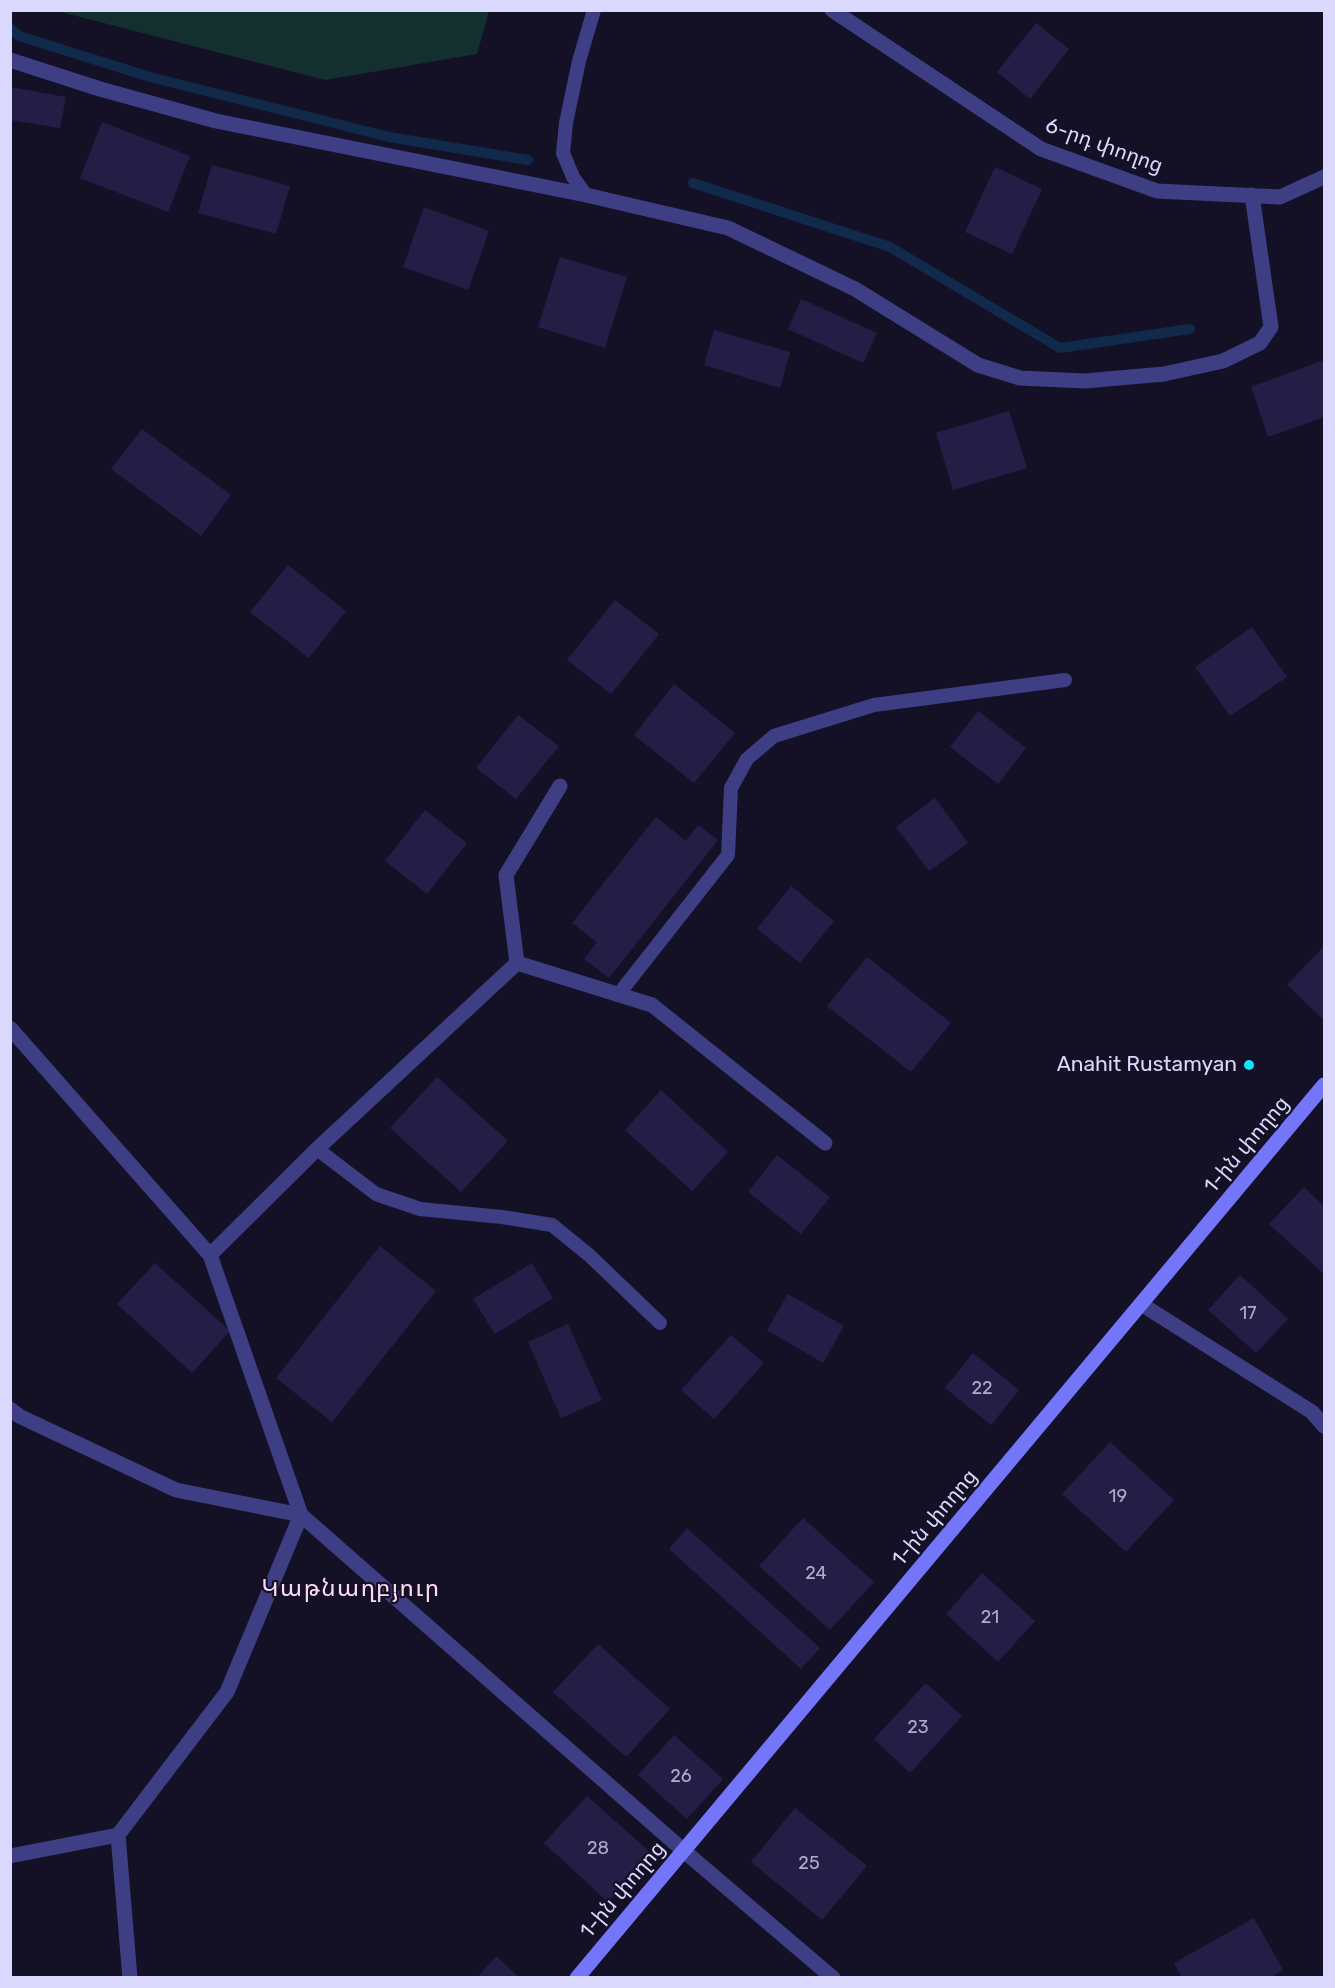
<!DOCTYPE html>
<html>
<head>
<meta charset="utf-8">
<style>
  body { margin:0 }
  #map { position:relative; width:1335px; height:1988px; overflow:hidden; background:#141127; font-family:Rubik,sans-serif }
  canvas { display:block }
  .frame { position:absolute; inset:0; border:12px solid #dbd8fd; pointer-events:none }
</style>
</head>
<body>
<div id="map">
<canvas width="1335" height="1988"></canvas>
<div class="frame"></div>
</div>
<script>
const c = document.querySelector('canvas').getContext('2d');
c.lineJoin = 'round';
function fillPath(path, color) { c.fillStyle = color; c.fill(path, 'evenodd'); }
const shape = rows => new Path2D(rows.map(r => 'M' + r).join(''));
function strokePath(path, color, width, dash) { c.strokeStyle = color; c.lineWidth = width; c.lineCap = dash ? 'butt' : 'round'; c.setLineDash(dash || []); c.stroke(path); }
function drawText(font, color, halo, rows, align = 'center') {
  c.font = font + ' Rubik,"Noto Sans Armenian",sans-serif'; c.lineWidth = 4.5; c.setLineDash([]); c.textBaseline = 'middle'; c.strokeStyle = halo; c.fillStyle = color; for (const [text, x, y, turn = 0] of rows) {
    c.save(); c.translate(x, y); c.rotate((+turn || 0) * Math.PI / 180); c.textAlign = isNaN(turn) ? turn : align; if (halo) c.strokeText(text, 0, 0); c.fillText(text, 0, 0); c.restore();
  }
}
fillPath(shape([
  [57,11,489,11,477,54,325,80]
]), '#14302e');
strokePath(shape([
  [10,28,19,36,150,77,389,137,528,160],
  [693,183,890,247,1060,348,1190,329]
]), '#11294b', 10);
fillPath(shape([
  [1036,23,1069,49,1030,99,997,72],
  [10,87,66,97,60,128,10,120],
  [102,122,190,156,168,212,80,178],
  [212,165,290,186,276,234,198,213],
  [995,167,1042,189,1012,254,965,232],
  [424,207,489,231,468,290,403,267],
  [560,257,627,277,605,348,538,327],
  [801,299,877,333,863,363,788,329],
  [714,330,790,352,780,388,704,365],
  [1324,360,1324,417,1268,437,1251,387],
  [1009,411,1027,468,953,490,936,433],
  [142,429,231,495,201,536,111,469],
  [288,565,346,611,309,658,250,612],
  [615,600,659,634,611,694,567,660],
  [1252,627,1287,677,1230,716,1195,667],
  [674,684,735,733,694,783,634,735],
  [978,711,1026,748,998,784,950,747],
  [518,715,559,746,516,799,476,768],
  [935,798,968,843,929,871,896,827],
  [425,810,467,843,427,894,385,861],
  [656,817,686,841,698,825,718,840,609,978,584,959,597,942,572,923],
  [791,886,834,921,800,963,757,929],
  [1324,946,1324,1020,1287,985],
  [867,957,951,1023,911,1072,827,1006],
  [437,1077,508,1141,461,1192,390,1128],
  [661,1090,728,1152,692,1191,625,1130],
  [777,1155,830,1197,801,1234,748,1192],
  [1304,1187,1324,1206,1324,1274,1269,1224],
  [380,1246,436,1291,332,1422,276,1378],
  [155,1263,230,1331,192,1373,117,1304],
  [532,1263,553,1298,495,1334,473,1299],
  [1240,1275,1288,1319,1256,1353,1208,1310],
  [788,1294,844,1326,823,1363,767,1330],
  [568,1324,602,1400,561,1418,528,1342],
  [731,1335,764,1363,714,1419,681,1390],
  [973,1353,1019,1390,991,1425,945,1388],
  [1110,1442,1174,1500,1126,1552,1062,1494],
  [803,1518,874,1582,830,1630,759,1566],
  [687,1528,820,1648,801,1669,669,1549],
  [982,1573,1035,1621,998,1662,946,1614],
  [598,1644,670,1709,626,1757,553,1692],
  [926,1683,962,1716,910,1773,874,1739],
  [674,1735,723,1779,687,1819,638,1775],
  [587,1796,652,1854,608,1902,544,1843],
  [795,1808,867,1866,822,1920,751,1862],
  [1254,1918,1283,1970,1270,1978,1182,1978,1174,1963],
  [496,1956,520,1978,477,1978]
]), '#241e47');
strokePath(shape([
  [586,195,573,177,563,153,566,123,579,61,594,10],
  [618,995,728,855,731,788,747,759,774,736,874,705,1065,680],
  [317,1149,376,1194,420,1209,502,1217,552,1225,589,1255,660,1323]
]), '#3e3e84', 14);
strokePath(shape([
  [832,10,1041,149,1157,191,1280,197,1324,177],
  [10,60,100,89,216,121,586,195,728,228,855,289,978,365,1020,378,1085,381,1164,374,1223,361,1260,343,1271,327,1252,195],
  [560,786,506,875,517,963,652,1005,825,1143],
  [10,1028,210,1255,301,1515,684,1851,833,1978],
  [210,1255,317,1149,517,963],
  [1141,1304,1312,1412,1324,1426],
  [10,1409,19,1416,176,1490,301,1515],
  [10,1856,118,1835],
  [130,1978,118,1835,227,1692,301,1515]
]), '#3e3e84', 15);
strokePath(shape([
  [577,1978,1324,1085]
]), '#7376f9', 15);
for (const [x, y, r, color] of [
  [1249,1065,6,"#0de7f5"]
]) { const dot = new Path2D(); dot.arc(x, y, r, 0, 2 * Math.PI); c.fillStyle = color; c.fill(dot); strokePath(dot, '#141127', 2); }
drawText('18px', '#adaad0', null, [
  ["17",1248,1314],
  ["22",982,1389],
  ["19",1118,1497],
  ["24",816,1574],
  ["21",990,1618],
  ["23",918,1728],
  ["26",681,1777],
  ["28",598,1849],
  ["25",809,1864]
]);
drawText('21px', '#dbd8fd', '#141127', [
  ["6-րդ փողոց",1104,146,20],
  ["1-ին փողոց",1247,1145,-50],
  ["1-ին փողոց",935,1518,-50],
  ["1-ին փողոց",623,1890,-50]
]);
drawText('21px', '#dbd8fd', '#141127', [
  ["Anahit Rustamyan",1237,1065]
], 'right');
c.letterSpacing = '1.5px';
drawText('24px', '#fddaf2', '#141127', [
  ["Կաթնաղբյուր",351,1589]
]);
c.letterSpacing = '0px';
</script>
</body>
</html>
